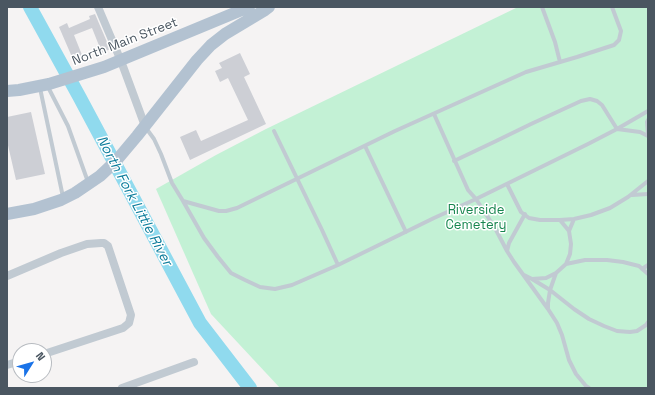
<!DOCTYPE html>
<html>
<head>
<meta charset="utf-8">
<style>
  body { margin:0 }
  #map { position:relative; width:655px; height:395px; overflow:hidden; background:#f5f3f3; font-family:"Space Grotesk",sans-serif }
  canvas { display:block }
  .frame { position:absolute; inset:0; border:8px solid #4a5661; pointer-events:none }
  .north { position:absolute; left:12px; top:343px; width:40px; height:40px; box-sizing:border-box; background:#fff; border:1px solid #b7bbc0; border-radius:50%; rotate:53deg; font-size:11px; font-weight:700; line-height:16px; text-align:center; color:#4a5661 }
  .north::after { content:''; display:block; margin:auto; width:14px; height:18px; background:#1a73e8; clip-path:polygon(50% 0,100% 100%,50% 72%,0 100%) }
</style>
</head>
<body>
<div id="map">
<canvas width="655" height="395"></canvas>
<div class="frame"></div>
<div class="north">N</div>
</div>
<script>
const c = document.querySelector('canvas').getContext('2d');
c.lineJoin = 'round';
function fillPath(path, color) { c.fillStyle = color; c.fill(path, 'evenodd'); }
const shape = rows => new Path2D(rows.map(r => 'M' + r).join(''));
function strokePath(path, color, width, dash) { c.strokeStyle = color; c.lineWidth = width; c.lineCap = dash ? 'butt' : 'round'; c.setLineDash(dash || []); c.stroke(path); }
function drawText(font, color, halo, rows, align = 'center') {
  c.font = font + ' "Space Grotesk",sans-serif'; c.lineWidth = 3; c.setLineDash([]); c.textBaseline = 'middle'; c.strokeStyle = halo; c.fillStyle = color; for (const [text, x, y, turn = 0] of rows) {
    c.save(); c.translate(x, y); c.rotate((+turn || 0) * Math.PI / 180); c.textAlign = isNaN(turn) ? turn : align; if (halo) c.strokeText(text, 0, 0); c.fillText(text, 0, 0); c.restore();
  }
}
fillPath(shape([
  [518,7,648,7,648,388,280,388,211,314,156,189,216,155,266,129]
]), '#c3f1d5');
strokePath(shape([
  [30,7,80,98,200,323,250,388]
]), '#90daee', 14);
fillPath(shape([
  [95,14,110,49,102,53,92,28,74,35,84,60,75,64,59,27,67,23,69,28,90,19,89,16],
  [240,53,250,74,244,77,266,124,190,160,180,137,196,130,201,141,248,120,228,78,220,82,215,71,222,68,219,63],
  [31,112,45,174,16,180,7,141,7,117]
]), '#cdcfd5');
strokePath(shape([
  [542,7,555,42,560,62],
  [47,85,68,126,88,182],
  [40,88,63,197],
  [434,114,468,190,476,199,495,228,507,251,514,262,548,309,557,323,562,335,569,360,576,374,586,386,589,388],
  [648,120,647,122,648,134],
  [146,128,154,139,161,154,172,183,183,201,219,211,226,211,237,208,395,131,526,72,577,57,614,45,619,40,621,31,612,7],
  [274,131,322,230,338,265],
  [365,146,406,232],
  [454,161,494,142,531,124,581,101,590,99,597,101,602,105,617,129,640,132,648,136],
  [507,184,521,212,529,218,540,220,560,220,569,231],
  [632,195,648,194],
  [183,201,204,238,218,257,231,273,245,280,260,287,275,289,292,285,338,265,434,218,476,199,588,144,617,129,648,111],
  [560,220,574,219,591,215,610,208,628,197,648,181],
  [507,251,509,243,525,214],
  [566,264,570,254,571,244,569,231,574,219],
  [642,269,648,265],
  [524,275,532,279,546,278,556,273,566,264,585,260,607,260,623,262,639,266,648,274],
  [532,279,550,290,574,309,589,319,604,326,617,331,630,332,637,331,646,325,648,322],
  [548,308,548,303,550,290,556,273]
]), '#c1cad2', 4);
strokePath(shape([
  [98,7,121,61,145,126],
  [7,276,61,253,87,244,101,243,104,243,108,246,131,315,129,323,123,328,44,354],
  [7,365,20,361],
  [122,388,194,362]
]), '#c1cad2', 8);
strokePath(shape([
  [7,91,19,90,49,84,104,67,249,7],
  [7,214,34,209,61,200,75,193,100,176,116,161,137,136,197,60,211,45,225,34,265,10,269,7]
]), '#b3c2d1', 12);
drawText('13px', '#4a5661', '#fff', [
  ["North Main Street",125,42,-21]
]);
drawText('13px', '#17864f', '#fff', [
  ["Riverside",476,210],
  ["Cemetery",476,225]
]);
drawText('italic 14px', '#0c7c9b', '#fff', [
  ["North Fork Little River",134,201,62]
]);
</script>
</body>
</html>
